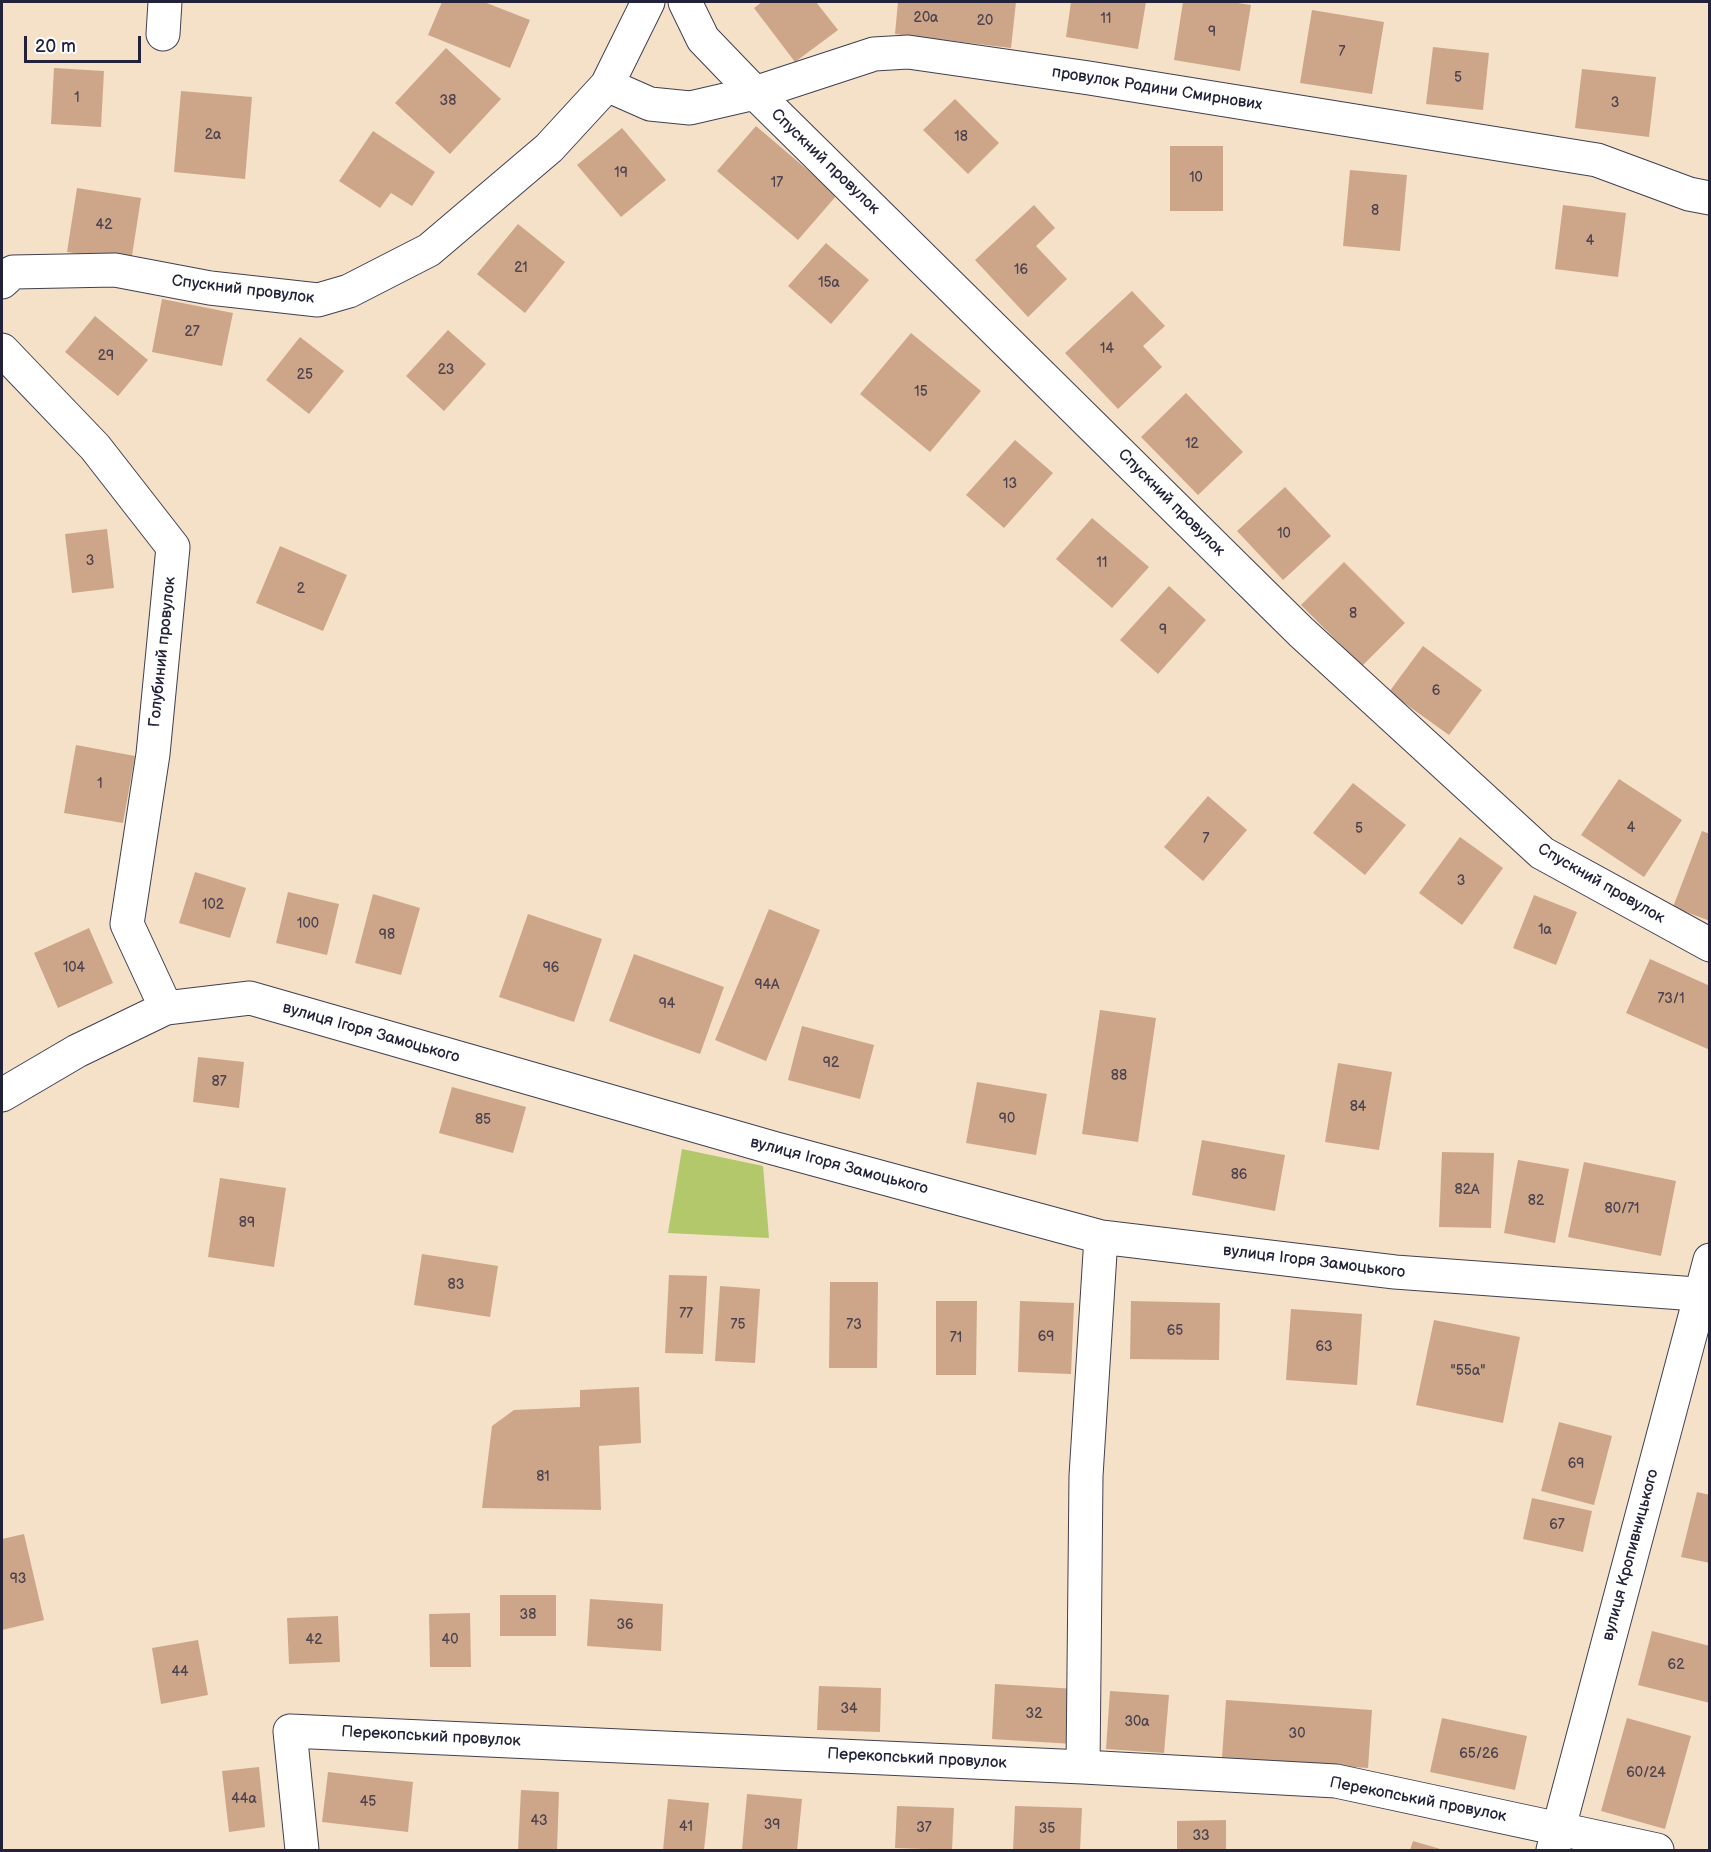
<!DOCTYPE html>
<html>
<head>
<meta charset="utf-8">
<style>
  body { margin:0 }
  #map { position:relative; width:1711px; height:1852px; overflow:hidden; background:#f5e1c7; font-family:"Balsamiq Sans",sans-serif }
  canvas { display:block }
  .frame { position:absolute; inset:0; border:3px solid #22223b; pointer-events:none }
  .scale { position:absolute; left:24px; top:36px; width:117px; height:27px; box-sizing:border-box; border:3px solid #22223b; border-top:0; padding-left:8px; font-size:18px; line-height:21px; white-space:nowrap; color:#22223b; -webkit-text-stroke:4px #fff; paint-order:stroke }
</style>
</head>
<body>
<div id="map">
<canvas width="1711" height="1852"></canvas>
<div class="frame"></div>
<div class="scale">20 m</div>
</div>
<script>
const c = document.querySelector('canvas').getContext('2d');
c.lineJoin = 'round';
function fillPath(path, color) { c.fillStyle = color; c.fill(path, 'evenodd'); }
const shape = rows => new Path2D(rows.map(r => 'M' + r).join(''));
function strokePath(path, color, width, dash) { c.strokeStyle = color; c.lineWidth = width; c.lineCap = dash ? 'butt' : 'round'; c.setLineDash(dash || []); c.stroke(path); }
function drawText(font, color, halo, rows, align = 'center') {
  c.font = font + ' "Balsamiq Sans",sans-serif'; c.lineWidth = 4.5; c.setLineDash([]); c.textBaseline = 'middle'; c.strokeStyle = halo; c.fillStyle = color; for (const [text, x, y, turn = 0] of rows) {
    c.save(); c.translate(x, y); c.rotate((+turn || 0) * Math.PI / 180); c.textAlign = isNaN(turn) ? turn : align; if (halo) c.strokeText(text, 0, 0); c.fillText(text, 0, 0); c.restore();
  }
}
fillPath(shape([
  [682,1149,763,1166,769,1238,668,1233]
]), '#b3c76b');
fillPath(shape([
  [442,2,484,2,530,20,510,68,428,35],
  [762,2,816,2,838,30,795,62,754,8],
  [898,2,1016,2,1011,48,895,34],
  [1071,2,1146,2,1138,49,1066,37],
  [1183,2,1231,2,1251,5,1240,71,1174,60],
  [1312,10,1384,22,1372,94,1300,83],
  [1433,47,1489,53,1483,110,1426,104],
  [446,48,501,99,450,154,395,103],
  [54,68,104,71,101,127,51,124],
  [1582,69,1656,77,1649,137,1575,128],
  [181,91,252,97,245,179,174,172],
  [955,99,999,143,968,174,923,130],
  [756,126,837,195,798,240,717,171],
  [622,128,666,180,621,217,577,165],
  [373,131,435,172,412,206,391,193,380,208,339,181],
  [1170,146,1223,146,1223,211,1170,211],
  [1350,170,1407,175,1400,251,1343,246],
  [77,188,141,198,131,262,67,252],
  [1034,205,1055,228,1036,246,1067,279,1028,317,975,260],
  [1563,205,1626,213,1618,277,1555,269],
  [518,224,565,262,525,313,477,274],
  [826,243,869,280,831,324,788,286],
  [1132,291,1165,326,1143,346,1162,367,1118,409,1065,353],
  [162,299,233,313,222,366,152,352],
  [95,316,148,360,118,396,65,352],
  [448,330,486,364,444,411,406,376],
  [911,333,981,391,930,452,860,394],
  [300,337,344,371,309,414,266,380],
  [1186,393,1243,452,1198,495,1141,437],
  [1015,440,1053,473,1004,528,966,495],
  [1285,487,1331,536,1283,580,1237,531],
  [1092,518,1149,567,1112,608,1056,559],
  [107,529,114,588,72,593,65,534],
  [280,546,347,575,323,631,256,603],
  [1344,562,1405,623,1362,666,1301,605],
  [1169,586,1206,620,1158,674,1120,640],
  [1423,646,1482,690,1449,735,1389,692],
  [76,745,135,756,123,823,64,813],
  [1619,779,1682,820,1644,877,1581,835],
  [1353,783,1406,825,1365,875,1313,833],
  [1208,796,1247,830,1203,881,1164,847],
  [1702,831,1710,834,1710,921,1673,907],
  [1460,837,1503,868,1462,925,1419,893],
  [195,872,246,888,230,938,179,923],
  [288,892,339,904,327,955,276,943],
  [373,894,420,908,401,975,355,963],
  [1534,895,1577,912,1556,965,1513,948],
  [769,909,820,930,766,1061,715,1040],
  [528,914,602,939,574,1022,499,997],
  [89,928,113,983,58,1008,34,953],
  [634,954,724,987,700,1054,609,1021],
  [1650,959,1710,986,1710,1050,1626,1013],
  [1100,1010,1156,1018,1138,1142,1082,1134],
  [802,1026,874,1045,860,1099,788,1080],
  [198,1057,244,1062,239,1108,193,1102],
  [1338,1063,1392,1072,1379,1150,1325,1142],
  [977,1082,1047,1094,1036,1155,966,1143],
  [452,1087,526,1107,513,1153,439,1133],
  [1202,1140,1285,1155,1275,1211,1192,1195],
  [1442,1152,1494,1153,1491,1228,1439,1227],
  [1518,1160,1569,1169,1555,1243,1504,1233],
  [1584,1162,1676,1181,1661,1256,1568,1237],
  [220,1178,286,1188,274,1267,208,1257],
  [422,1254,498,1266,490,1317,414,1305],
  [669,1275,707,1276,703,1354,665,1353],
  [830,1282,878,1282,877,1368,829,1368],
  [720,1286,760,1289,755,1363,715,1361],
  [936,1301,977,1301,976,1375,936,1375],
  [1020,1301,1074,1303,1071,1374,1018,1372],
  [1131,1301,1220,1303,1219,1360,1130,1359],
  [1291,1309,1362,1314,1357,1385,1286,1380],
  [1434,1320,1520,1337,1503,1423,1416,1405],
  [639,1387,641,1443,599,1446,601,1510,482,1508,492,1426,514,1410,580,1407,580,1390],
  [1559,1422,1612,1436,1594,1505,1541,1491],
  [1697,1492,1710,1495,1710,1563,1681,1557],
  [1532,1498,1592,1511,1583,1552,1523,1539],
  [24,1534,44,1620,2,1630,2,1539],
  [500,1595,556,1595,556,1636,500,1636],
  [590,1599,663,1604,661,1651,587,1646],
  [470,1613,471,1667,430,1667,429,1614],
  [338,1616,340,1662,289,1664,287,1618],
  [1652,1631,1710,1646,1710,1703,1638,1685],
  [198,1640,208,1695,161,1704,152,1648],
  [995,1684,1076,1689,1073,1744,992,1739],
  [819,1686,881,1688,880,1732,817,1730],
  [1110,1691,1169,1695,1164,1753,1106,1749],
  [1226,1700,1372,1710,1368,1768,1222,1758],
  [1442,1718,1527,1736,1515,1790,1430,1772],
  [1627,1718,1691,1736,1665,1829,1601,1811],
  [259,1767,265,1827,229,1832,222,1771],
  [328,1772,413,1782,408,1832,322,1822],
  [521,1790,559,1792,557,1850,518,1850],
  [747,1794,802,1799,797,1850,742,1850],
  [668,1799,709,1803,704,1850,663,1850],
  [897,1806,954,1808,952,1850,895,1848],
  [1015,1806,1082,1808,1080,1850,1013,1850],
  [1226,1820,1226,1850,1177,1850,1177,1821],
  [1413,1841,1444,1850,1410,1850]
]), '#cda68a');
const minor = shape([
  [685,2,703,39,755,93,1301,632,1542,853,1710,945],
  [163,34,165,2],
  [607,85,650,104,690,108,755,93,874,54,908,52,1089,78,1597,160,1689,194,1710,198],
  [2,282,13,272,115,270,210,288,318,300,349,291,429,250,549,148,607,85,648,2],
  [2,350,95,447,173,547,153,754,127,924,166,1008],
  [2,1095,77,1051,166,1008,250,998,773,1148,1101,1237,1395,1272,1710,1295],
  [1083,1767,1086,1476,1101,1237],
  [302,1850,290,1731,1083,1767,1336,1781,1657,1850]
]);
const major = shape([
  [1553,1850,1710,1260]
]);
strokePath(minor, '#423f50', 35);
strokePath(major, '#423f50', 35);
strokePath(minor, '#fff', 33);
strokePath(major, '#fff', 33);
drawText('14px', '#4d434f', null, [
  ["20а",926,18],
  ["11",1106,19],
  ["20",985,21],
  ["9",1212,32],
  ["7",1342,52],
  ["5",1458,78],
  ["1",77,98],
  ["38",448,101],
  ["3",1615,103],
  ["2а",213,135],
  ["18",961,137],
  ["19",621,173],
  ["10",1196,178],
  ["17",777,183],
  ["8",1375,211],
  ["42",104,225],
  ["4",1590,241],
  ["21",521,268],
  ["16",1021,270],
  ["15а",829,283],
  ["27",192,332],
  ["14",1107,349],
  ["29",106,356],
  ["23",446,370],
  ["25",305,375],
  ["15",921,392],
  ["12",1192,444],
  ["13",1010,484],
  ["10",1284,534],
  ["3",90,561],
  ["11",1102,563],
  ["2",301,589],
  ["8",1353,614],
  ["9",1163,630],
  ["6",1436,691],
  ["1",100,784],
  ["4",1631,828],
  ["5",1359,829],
  ["7",1206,839],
  ["3",1461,881],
  ["102",213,905],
  ["100",308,924],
  ["1а",1545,930],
  ["98",387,935],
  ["104",74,968],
  ["96",551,968],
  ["94А",767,985],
  ["73/1",1671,999],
  ["94",667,1004],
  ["92",831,1063],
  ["88",1119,1076],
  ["87",219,1082],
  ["84",1358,1107],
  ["90",1007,1119],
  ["85",483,1120],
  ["86",1239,1175],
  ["82А",1467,1190],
  ["82",1536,1201],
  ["80/71",1622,1209],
  ["89",247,1223],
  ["83",456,1285],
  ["77",686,1314],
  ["75",738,1325],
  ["73",854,1325],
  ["65",1175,1331],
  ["69",1046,1337],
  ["71",956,1338],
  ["63",1324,1347],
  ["\"55а\"",1468,1371],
  ["69",1576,1464],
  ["81",543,1477],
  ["67",1557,1525],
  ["93",18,1579],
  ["38",528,1615],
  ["36",625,1625],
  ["42",314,1640],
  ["40",450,1640],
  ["62",1676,1665],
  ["44",180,1672],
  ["34",849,1709],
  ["32",1034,1714],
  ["30а",1137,1722],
  ["30",1297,1734],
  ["65/26",1479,1754],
  ["60/24",1646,1773],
  ["44а",244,1799],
  ["45",368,1802],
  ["43",539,1821],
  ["39",772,1825],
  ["41",686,1827],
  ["37",924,1828],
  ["35",1047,1829],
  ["33",1201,1836]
]);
drawText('16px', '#22223b', '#fff', [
  ["провулок Родини Смирнових",1157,89,9],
  ["Спускний провулок",825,162,44],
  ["Спускний провулок",243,290,7],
  ["Спускний провулок",1171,503,45],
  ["Голубиний провулок",163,652,-84],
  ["Спускний провулок",1601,884,30],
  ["вулиця Ігоря Замоцького",371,1033,16],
  ["вулиця Ігоря Замоцького",839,1166,15],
  ["вулиця Ігоря Замоцького",1314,1262,7],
  ["вулиця Кропивницького",1631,1555,-75],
  ["Перекопський провулок",431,1737,3],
  ["Перекопський провулок",917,1759,3],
  ["Перекопський провулок",1418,1800,11]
]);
</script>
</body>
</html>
